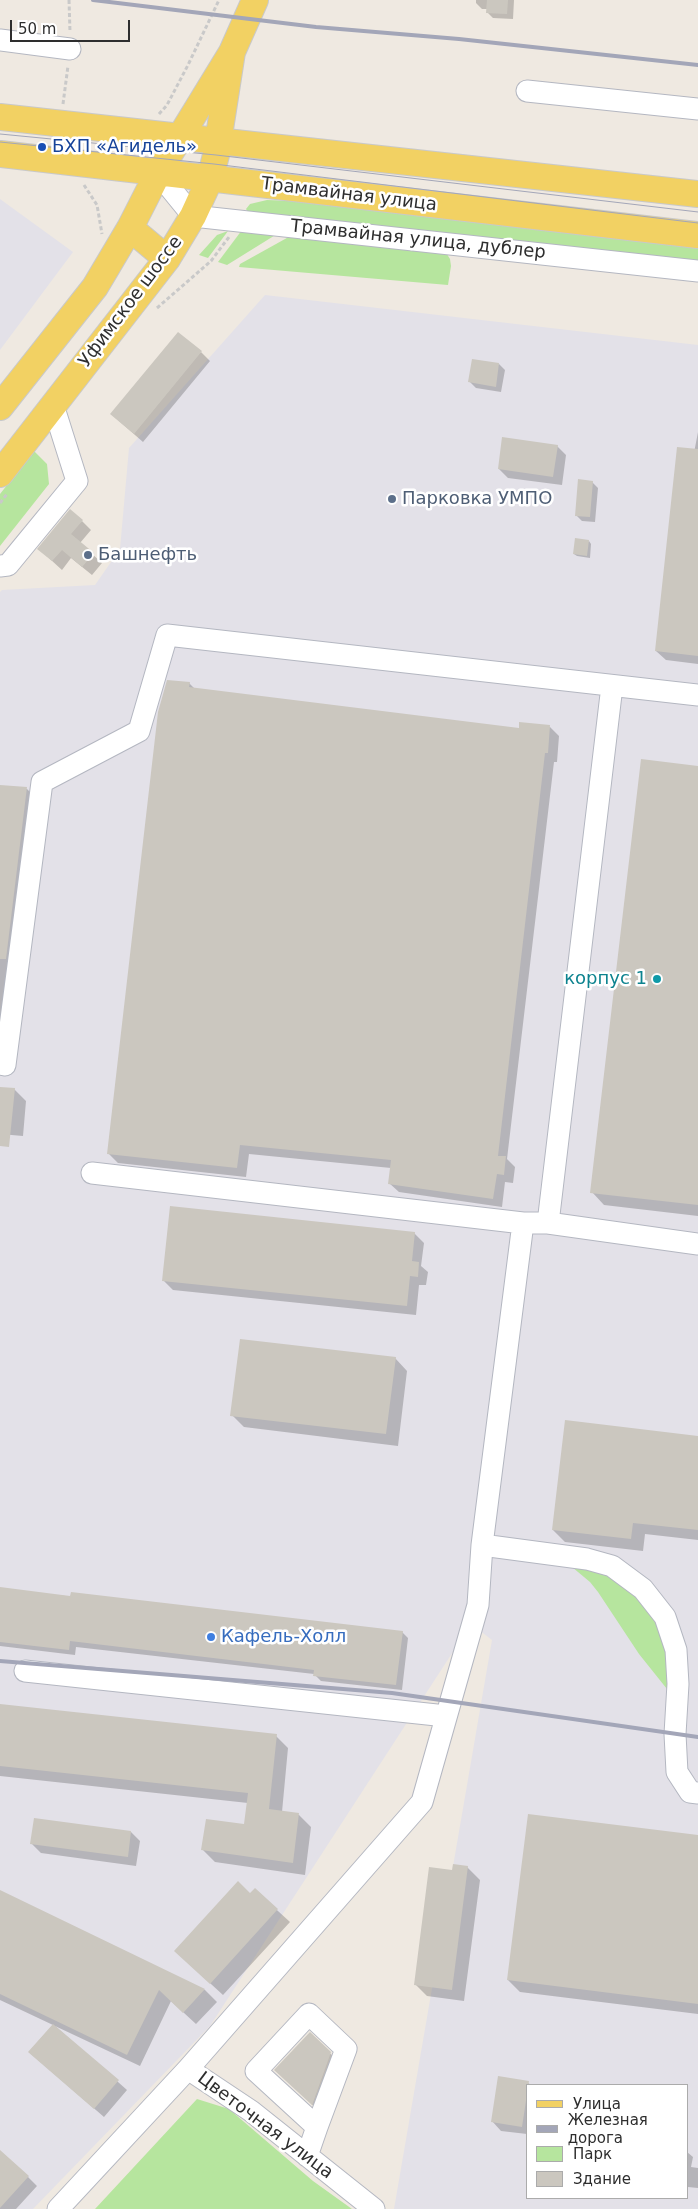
<!DOCTYPE html>
<html>
<head>
<meta charset="utf-8">
<style>
  body { margin:0 }
  #map { position:relative; width:698px; height:2209px; overflow:hidden; background:#efe9e1; font-family:"DejaVu Sans",sans-serif }
  canvas { display:block }
  .legend { position:absolute; left:526px; top:2084px; width:162px; height:115px; box-sizing:border-box; background:#fff; border:1px solid #ababab; margin:0; padding:6px 9px; list-style:none; font-size:15px; color:#2e2e2e }
  .legend li { display:flex; align-items:center; gap:10px; height:25px }
  .legend b { width:25px; border:1px solid #ababab }
  .scale { position:absolute; left:10px; top:20px; width:120px; height:22px; box-sizing:border-box; border:2px solid #2e2e2e; border-top:0; padding-left:6px; font-size:15px; line-height:18px; white-space:nowrap; color:#2e2e2e; -webkit-text-stroke:4px #fff; paint-order:stroke }
</style>
</head>
<body>
<div id="map">
<canvas width="698" height="2209"></canvas>
<ul class="legend">
<li><b style="height:6px;background:#f2d163"></b>Улица</li>
<li><b style="height:6px;background:#a3a6b8"></b>Железная дорога</li>
<li><b style="height:14px;background:#b6e59e"></b>Парк</li>
<li><b style="height:14px;background:#cbc7bf"></b>Здание</li>
</ul>
<div class="scale">50 m</div>
</div>
<script>
const c = document.querySelector('canvas').getContext('2d');
c.lineJoin = 'round';
function fillPath(path, color) { c.fillStyle = color; c.fill(path, 'evenodd'); }
const shape = rows => new Path2D(rows.map(r => 'M' + r).join(''));
function strokePath(path, color, width, dash) { c.strokeStyle = color; c.lineWidth = width; c.lineCap = dash ? 'butt' : 'round'; c.setLineDash(dash || []); c.stroke(path); }
function drawText(font, color, halo, rows, align = 'center') {
  c.font = font + ' "DejaVu Sans",sans-serif'; c.lineWidth = 5; c.setLineDash([]); c.textBaseline = 'middle'; c.strokeStyle = halo; c.fillStyle = color; for (const [text, x, y, turn = 0] of rows) {
    c.save(); c.translate(x, y); c.rotate((+turn || 0) * Math.PI / 180); c.textAlign = isNaN(turn) ? turn : align; if (halo) c.strokeText(text, 0, 0); c.fillText(text, 0, 0); c.restore();
  }
}
fillPath(shape([
  [0,199,73,252,0,350],
  [265,295,698,345,698,2209,394,2209,492,1640,471,1624,210,2026,33,2209,0,2209,0,592,2,590,95,585,120,549,129,448],
  [527,2085,687,2085,687,2198,527,2198]
]), '#e3e1e8');
fillPath(shape([
  [267,200,318,202,698,245,698,261,248,212,246,209,250,204],
  [242,230,277,234,227,265,218,262],
  [228,231,208,258,199,255,217,235],
  [294,234,445,251,450,259,451,266,448,285,239,267,240,264],
  [34,451,47,464,49,484,0,546,0,494],
  [572,1567,600,1569,624,1581,664,1619,675,1699,639,1654,598,1592,590,1582],
  [197,2099,229,2109,313,2181,352,2209,95,2209]
]), '#b6e59e');
fillPath(shape([
  [476,0,514,0,513,19,493,18,487,12,487,9,482,9,476,3],
  [201,352,210,361,143,442,111,414],
  [499,364,505,370,501,392,476,388,470,382],
  [698,432,698,664,666,660,656,651],
  [557,446,566,455,562,485,508,478,499,469],
  [592,482,598,488,595,522,582,521,576,515],
  [82,521,91,530,80,543,102,563,92,575,71,558,62,570,39,549],
  [589,541,591,544,590,558,577,556,574,554],
  [189,683,195,689,520,730,550,727,559,736,557,762,554,762,507,1159,515,1167,513,1183,505,1182,502,1207,399,1192,389,1183,391,1168,249,1154,246,1177,118,1163,109,1154],
  [698,767,698,1216,604,1205,592,1192],
  [0,786,27,789,39,801,0,1054],
  [0,1088,14,1089,26,1101,23,1136,0,1134],
  [414,1233,424,1243,421,1266,428,1272,426,1285,419,1285,416,1315,173,1290,164,1281],
  [395,1358,407,1371,398,1446,244,1427,232,1415],
  [698,1437,698,1540,645,1534,643,1551,565,1542,553,1530],
  [0,1589,402,1632,408,1638,402,1690,321,1681,314,1674,76,1647,75,1655,0,1646],
  [0,1706,276,1736,288,1748,282,1812,299,1815,311,1827,305,1875,215,1862,203,1850,245,1826,248,1803,0,1776],
  [131,1832,140,1841,136,1866,41,1853,32,1844],
  [698,1836,698,2014,520,1992,508,1980],
  [467,1867,480,1880,464,2001,427,1996,415,1984,453,1872],
  [255,1890,290,1922,223,1995,175,1951],
  [0,1892,205,1990,217,2002,196,2024,171,2001,140,2066,55,2026,127,2090,104,2117,29,2052,53,2025,0,2000],
  [310,2034,340,2063,321,2113,285,2079],
  [528,2083,531,2085,527,2085,527,2134,501,2131,492,2121],
  [687,2152,693,2157,691,2167,698,2168,698,2188,688,2187,687,2192],
  [0,2163,28,2177,37,2186,16,2209,0,2209]
]), '#0003');
fillPath(shape([
  [487,0,508,0,507,14,486,13],
  [178,332,202,351,134,434,110,414],
  [472,359,499,363,496,387,468,382],
  [502,437,558,445,553,477,498,469],
  [677,447,698,449,698,656,655,651],
  [578,479,593,481,590,517,575,516],
  [70,509,83,520,71,534,94,553,82,567,62,550,52,561,37,549],
  [575,538,589,540,587,556,573,554],
  [167,680,190,682,189,687,519,728,519,722,550,725,548,753,545,753,498,1156,506,1156,504,1175,497,1174,493,1199,388,1184,391,1160,240,1145,237,1168,107,1154,158,712],
  [641,759,698,766,698,1205,590,1193],
  [0,785,27,787,6,959,0,959],
  [0,1087,15,1088,9,1147,0,1146],
  [170,1206,415,1232,412,1261,419,1262,418,1277,410,1276,407,1306,162,1281],
  [240,1339,396,1357,386,1434,230,1416],
  [565,1420,698,1436,698,1530,633,1523,631,1539,552,1530],
  [0,1587,70,1596,71,1592,403,1631,396,1685,313,1676,314,1670,70,1641,69,1650,0,1642],
  [0,1704,277,1734,269,1809,299,1813,293,1863,201,1850,206,1819,244,1824,248,1793,0,1766],
  [528,1814,698,1835,698,2004,507,1980],
  [34,1818,131,1831,128,1857,30,1844],
  [453,1864,468,1866,452,1990,414,1985,429,1867,452,1870],
  [238,1881,250,1893,255,1888,278,1909,210,1984,174,1951],
  [0,1890,205,1989,183,2013,159,1990,127,2055,50,2018,0,1994],
  [53,2024,119,2080,94,2109,28,2052],
  [310,2032,331,2052,312,2105,274,2070],
  [498,2076,529,2081,522,2127,491,2122],
  [0,2150,29,2176,0,2208]
]), '#cbc7bf');
const minor = shape([
  [0,40,70,49],
  [527,91,698,109],
  [158,173,193,216,698,271],
  [0,566,8,565,77,481,53,405],
  [0,1064,5,1065,42,782,139,731,167,635,698,695],
  [92,1173,523,1223,548,1223,698,1244],
  [548,1223,612,686],
  [482,1545,587,1559,612,1566,643,1589,665,1617,676,1650,678,1684,675,1734,677,1772,690,1792,698,1793],
  [25,1671,446,1716],
  [188,2069,422,1802,478,1605,482,1545,523,1223],
  [307,2156,317,2127,346,2049,309,2014,256,2071,317,2127],
  [58,2209,188,2069,251,2111,374,2209]
]);
const major = shape([
  [0,117,698,194],
  [0,154,698,235],
  [130,228,167,259],
  [0,407,95,287,130,228,158,173,232,52,255,0],
  [0,474,167,259,193,216,210,179,216,155,232,52]
]);
strokePath(minor, '#b4b7c1', 23);
strokePath(major, '#c9c9c9', 28);
strokePath(shape([
  [69,0,70,32],
  [63,104,68,66],
  [159,114,167,105,188,65,219,0],
  [84,185,97,205,102,234],
  [157,308,211,261,229,237],
  [0,503,7,494]
]), '#c9c9c9', 3, [4, 2.5]);
strokePath(minor, '#fff', 21);
strokePath(major, '#f2d163', 26);
strokePath(shape([
  [0,134,216,155,698,212],
  [0,142,214,164,698,223]
]), '#a3a6b8', 1);
strokePath(shape([
  [93,0,316,27,459,39,698,65],
  [0,1661,392,1693,698,1737]
]), '#a3a6b8', 4);
for (const [x, y, r, color] of [
  [42,147,5,"#1a4fb4"],
  [392,499,5,"#5c6f8a"],
  [88,555,5,"#5c6f8a"],
  [657,979,5,"#0f9aa8"],
  [211,1637,5,"#3f7fe0"]
]) { const dot = new Path2D(); dot.arc(x, y, r, 0, 2 * Math.PI); c.fillStyle = color; c.fill(dot); strokePath(dot, '#fff', 2); }
drawText('18px', '#164399', '#fff', [
  ["БХП «Агидель»",52,147]
], 'left');
drawText('18px', '#2e2e2e', '#fff', [
  ["Трамвайная улица",349,195,7],
  ["Трамвайная улица, дублер",418,240,6],
  ["Уфимское шоссе",131,302,-53],
  ["Цветочная улица",265,2126,37]
]);
drawText('18px', '#4e5e75', '#fff', [
  ["Парковка УМПО",402,499],
  ["Башнефть",98,555]
], 'left');
drawText('18px', '#0d838f', '#fff', [
  ["корпус 1",647,979]
], 'right');
drawText('18px', '#366cbe', '#fff', [
  ["Кафель-Холл",221,1637]
], 'left');
</script>
</body>
</html>
